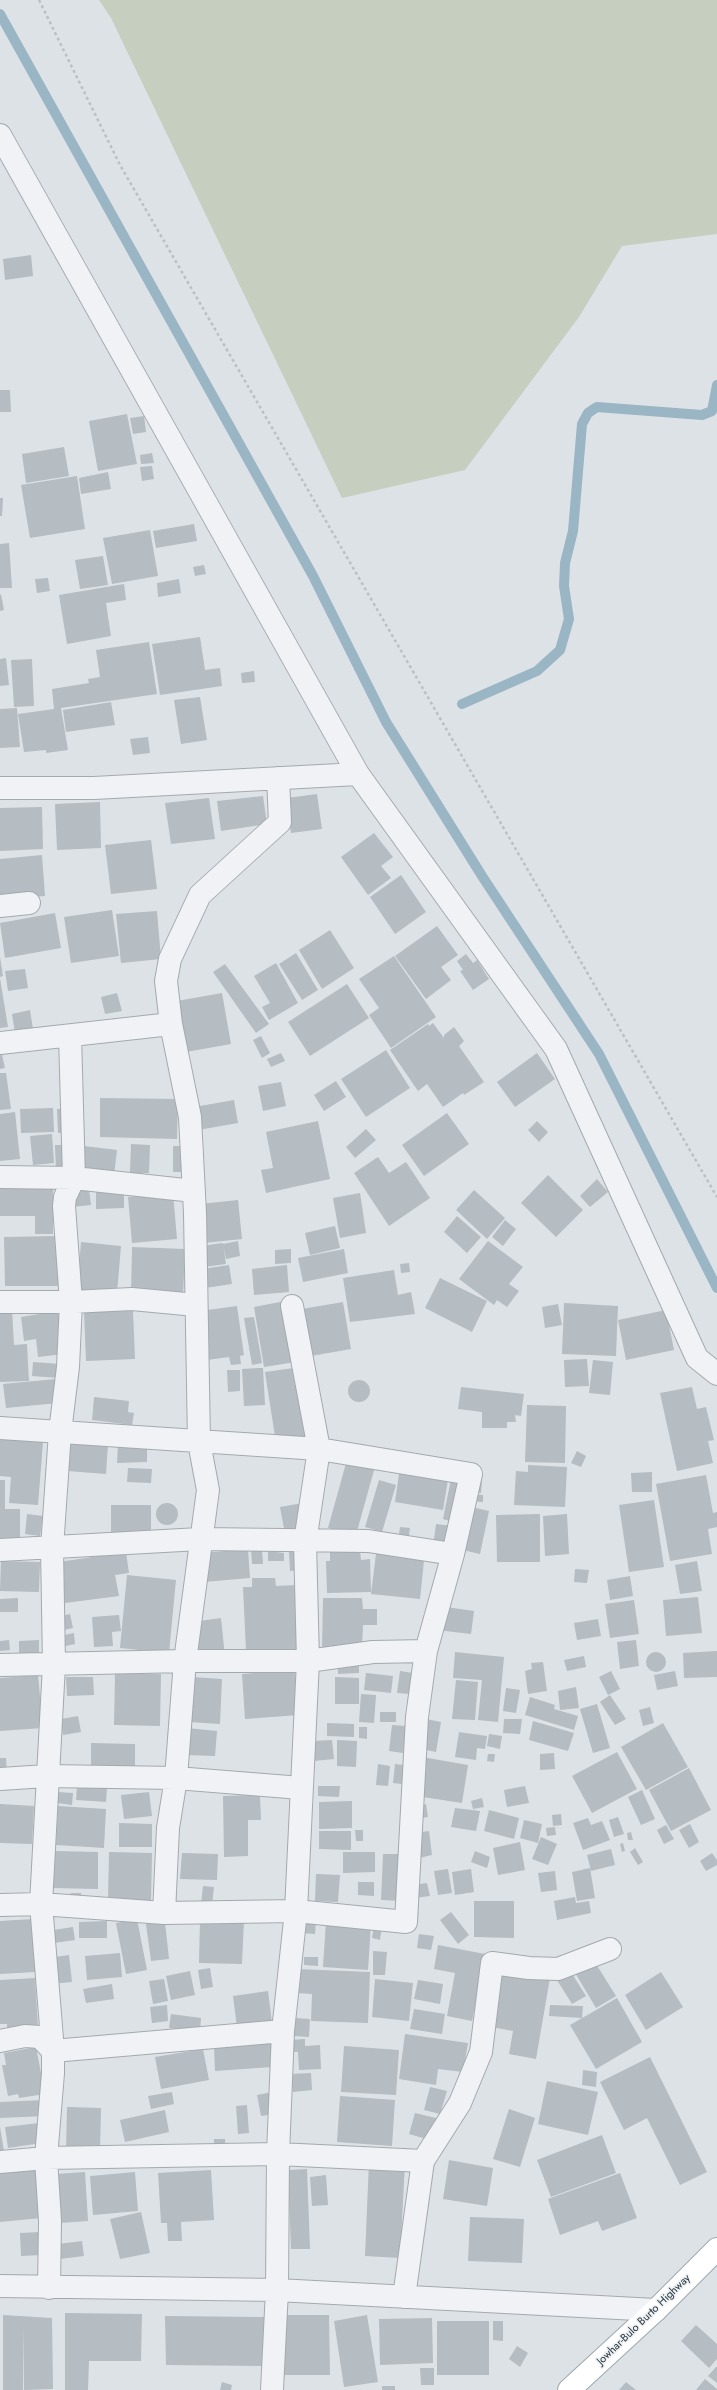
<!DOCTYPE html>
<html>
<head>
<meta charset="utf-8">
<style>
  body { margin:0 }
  canvas { display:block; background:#dde2e6 }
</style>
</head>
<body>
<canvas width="717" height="2390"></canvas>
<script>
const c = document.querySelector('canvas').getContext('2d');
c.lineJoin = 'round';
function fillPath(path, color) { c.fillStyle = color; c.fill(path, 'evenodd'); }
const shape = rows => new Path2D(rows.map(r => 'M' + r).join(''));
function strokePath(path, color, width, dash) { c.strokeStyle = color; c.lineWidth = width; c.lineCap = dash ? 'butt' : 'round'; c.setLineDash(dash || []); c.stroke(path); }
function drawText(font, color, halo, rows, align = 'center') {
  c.font = font + ' Jost,sans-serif'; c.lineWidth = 3; c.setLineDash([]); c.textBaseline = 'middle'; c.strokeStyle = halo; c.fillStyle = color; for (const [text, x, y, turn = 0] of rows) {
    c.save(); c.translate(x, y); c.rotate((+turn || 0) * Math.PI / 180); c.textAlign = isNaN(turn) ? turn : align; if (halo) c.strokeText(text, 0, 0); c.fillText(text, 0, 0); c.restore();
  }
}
fillPath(shape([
  [99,0,717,0,717,234,622,246,579,317,465,470,342,498,111,18]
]), '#c6cfbf');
strokePath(shape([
  [0,14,313,576,386,722,482,876,599,1054,717,1288],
  [462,704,537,671,560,650,569,619,564,586,565,563,573,531,582,424,588,413,597,407,702,415,712,411,717,385]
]), '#9ab5c4', 10);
fillPath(shape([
  [31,255,33,276,5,280,3,259],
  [0,390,10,390,11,412,0,412],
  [127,414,137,464,98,471,89,421],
  [144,416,146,432,133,434,130,418],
  [64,447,69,476,26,483,22,454],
  [152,453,154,463,141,464,140,455],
  [152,466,154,479,142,481,140,467],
  [108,472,111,489,81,494,79,478],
  [77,476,85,529,30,538,21,485],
  [0,498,3,498,2,516,0,516],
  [194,524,197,541,156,548,153,531],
  [150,530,158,576,112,584,103,538],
  [9,543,12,588,0,588,0,544],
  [103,556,108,585,80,589,75,560],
  [204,565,206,574,195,576,193,567],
  [48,578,50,591,37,593,35,579],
  [179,579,181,593,158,597,157,583],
  [124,584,126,600,106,603,111,636,67,644,59,595],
  [1,594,4,610,0,611,0,595],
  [200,637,205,670,220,668,222,686,160,695,152,644],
  [149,642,157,694,61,708,68,750,46,753,46,750,24,752,18,714,54,709,52,689,89,683,88,679,100,677,96,650],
  [6,658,9,685,0,686,0,659],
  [32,659,34,706,14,707,11,660],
  [254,671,255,682,242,683,241,673],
  [200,697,207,740,181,744,174,700],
  [111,702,115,725,66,732,63,710],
  [17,708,20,747,0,748,0,709],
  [148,737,150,753,133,755,130,739],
  [317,794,322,829,291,833,287,798],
  [263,796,267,824,221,831,217,801],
  [209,798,215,839,171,844,165,803],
  [100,802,101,848,57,850,55,804],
  [42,807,43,849,0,851,0,808],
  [374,833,393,857,381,866,391,878,368,895,341,857],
  [151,840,157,889,111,894,105,845],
  [42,855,45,896,0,899,0,859],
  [401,875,426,912,395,934,370,897],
  [112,910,119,956,71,963,64,917],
  [157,911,161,959,121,963,116,914],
  [55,913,61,948,5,958,0,923],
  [437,926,458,955,441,967,451,980,426,999,395,956],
  [330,930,354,968,322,989,299,950],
  [296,953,318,990,302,1000,279,964],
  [466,954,473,963,477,960,489,979,473,990,460,971,463,970,457,961],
  [394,956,436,1017,391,1048,369,1015,379,1008,359,979],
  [0,957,3,976,0,977],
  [276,963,298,1003,269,1020,262,1007,270,1003,254,976],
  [225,964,269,1024,256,1033,213,972],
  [25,969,28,988,8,991,5,971],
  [0,978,8,1027,0,1028],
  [347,984,369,1018,310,1056,288,1022],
  [117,993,122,1011,105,1014,101,997],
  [222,993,231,1044,186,1052,177,1001],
  [30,1010,33,1029,15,1033,12,1014],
  [433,1023,444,1038,444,1035,454,1027,464,1041,459,1046,484,1082,464,1095,463,1093,443,1107,427,1084,418,1091,390,1050,428,1024,429,1026],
  [261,1036,270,1053,262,1058,253,1040],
  [0,1046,5,1068,0,1069],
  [386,1050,410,1088,366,1117,341,1079],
  [281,1053,285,1061,271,1067,267,1059],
  [537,1053,555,1079,515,1107,497,1082],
  [0,1073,6,1073,11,1109,0,1110],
  [336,1081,346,1097,324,1111,314,1095],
  [281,1082,286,1106,263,1111,258,1086],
  [100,1098,178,1099,177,1139,100,1137],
  [234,1100,238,1123,198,1130,194,1107],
  [53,1108,54,1132,21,1133,20,1109],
  [57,1109,70,1109,70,1132,58,1133],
  [15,1112,20,1159,0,1161,0,1114],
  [447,1113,469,1144,424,1176,402,1145],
  [318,1121,330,1179,266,1193,261,1170,273,1168,266,1132],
  [537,1121,548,1132,539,1142,528,1130],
  [366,1129,376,1140,355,1158,346,1147],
  [52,1134,54,1163,33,1165,30,1136],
  [131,1144,150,1145,149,1173,130,1173],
  [55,1145,67,1145,68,1171,56,1171],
  [84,1146,117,1150,114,1176,81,1172],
  [173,1146,188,1146,188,1172,173,1172],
  [378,1157,389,1173,406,1162,430,1198,389,1226,354,1173],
  [548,1175,583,1210,556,1237,521,1203],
  [597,1179,608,1192,590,1207,580,1196],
  [0,1184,53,1184,53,1234,35,1234,35,1216,0,1216],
  [89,1189,91,1205,71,1207,69,1192],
  [474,1190,505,1218,487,1239,456,1210],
  [96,1191,124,1191,124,1208,96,1209],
  [173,1193,177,1239,132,1243,128,1197],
  [360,1193,366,1233,340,1238,333,1198],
  [238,1200,242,1239,204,1243,200,1204],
  [457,1216,481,1237,467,1253,444,1232],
  [505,1220,516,1229,503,1246,492,1237],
  [335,1226,340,1248,310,1255,305,1233],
  [59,1236,60,1286,5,1286,4,1237],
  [238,1241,240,1256,226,1259,223,1244],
  [488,1241,523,1267,509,1284,519,1291,507,1307,497,1300,494,1305,459,1279],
  [81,1242,121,1246,117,1293,77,1290],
  [223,1243,226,1264,204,1267,201,1246],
  [132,1247,185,1249,183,1297,131,1296],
  [291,1249,291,1263,275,1264,275,1250],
  [344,1249,348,1273,303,1282,298,1258],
  [409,1263,410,1272,401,1273,400,1264],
  [229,1265,232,1284,205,1288,202,1269],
  [287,1265,289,1292,254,1295,252,1269],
  [394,1270,398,1295,411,1292,415,1314,350,1322,343,1278],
  [440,1278,487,1301,472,1332,425,1308],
  [285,1301,295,1362,264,1367,254,1307],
  [343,1302,351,1349,311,1356,302,1309],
  [564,1303,618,1306,616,1356,562,1354],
  [558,1304,562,1325,545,1328,542,1307],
  [237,1306,244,1355,240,1356,241,1364,231,1365,229,1357,207,1360,200,1311],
  [0,1310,12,1310,14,1345,27,1344,29,1381,0,1382],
  [666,1310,674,1350,626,1360,618,1320],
  [58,1311,64,1354,38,1357,36,1339,24,1341,21,1317],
  [133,1311,135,1359,86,1361,84,1312],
  [254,1317,262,1363,252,1365,244,1318],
  [587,1359,589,1386,565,1387,564,1360],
  [593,1360,613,1362,610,1395,589,1393],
  [33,1362,60,1364,59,1378,32,1376],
  [301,1367,311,1437,276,1443,265,1372],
  [259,1368,263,1368,265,1405,244,1406,242,1369],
  [227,1370,240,1370,240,1391,228,1392],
  [56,1379,58,1403,6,1408,3,1384],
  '348 1391a11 11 0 1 1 22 0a11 11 0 1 1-22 0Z',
  [461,1387,524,1394,521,1416,515,1415,516,1422,507,1422,507,1428,482,1428,482,1412,458,1409],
  [692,1387,697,1409,706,1407,714,1440,708,1441,713,1463,677,1471,660,1393],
  [94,1397,129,1401,128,1412,134,1413,132,1425,92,1420],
  [527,1405,566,1406,565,1463,525,1462],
  [0,1439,43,1442,38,1505,9,1503,11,1477,0,1476],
  [69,1442,108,1445,106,1474,67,1471],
  [118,1443,147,1443,147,1462,117,1463],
  [577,1451,586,1456,581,1467,571,1463],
  [348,1456,376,1463,356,1535,328,1528],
  [528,1465,567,1467,565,1507,514,1505,516,1471,528,1472],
  [400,1467,449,1474,443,1510,395,1502],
  [128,1468,152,1469,151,1483,127,1482],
  [652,1472,652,1492,632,1492,631,1473],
  [452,1474,459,1475,450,1521,443,1519],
  [706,1475,713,1513,717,1512,717,1527,708,1529,712,1554,670,1561,656,1484],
  [473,1479,482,1480,481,1493,472,1492],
  [0,1480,5,1480,5,1509,20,1509,20,1539,0,1539],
  [379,1480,396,1485,382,1532,365,1527],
  [470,1494,483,1495,483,1502,470,1501],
  [654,1500,664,1567,629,1572,619,1505],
  '156 1514a11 11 0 1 1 22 0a11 11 0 1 1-22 0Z',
  [303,1503,308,1530,285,1534,280,1507],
  [111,1505,151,1505,151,1535,111,1534],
  [467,1506,489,1511,480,1554,458,1549],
  [27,1514,43,1516,40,1536,25,1534],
  [540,1514,540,1562,497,1562,496,1515],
  [567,1514,569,1554,545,1556,543,1516],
  [436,1524,453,1526,450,1549,433,1547],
  [400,1527,410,1528,408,1543,398,1541],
  [377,1546,425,1551,420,1599,371,1594],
  [248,1549,250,1578,204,1582,202,1553],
  [251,1550,262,1550,263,1564,252,1564],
  [330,1550,360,1550,361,1560,370,1559,371,1592,327,1593,326,1561,330,1561],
  [268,1551,284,1553,284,1561,268,1561],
  [126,1552,129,1573,115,1575,119,1596,65,1603,59,1562],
  [289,1552,307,1552,308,1570,290,1571],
  [1,1561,40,1562,39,1592,0,1591],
  [697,1561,702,1591,680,1594,675,1565],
  [575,1569,589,1570,587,1583,574,1582],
  [127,1575,176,1580,169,1653,120,1648],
  [630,1576,633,1596,610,1600,607,1580],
  [252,1578,275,1578,276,1586,297,1585,299,1649,246,1651,243,1587,252,1587],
  [698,1597,702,1633,666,1636,663,1600],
  [18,1598,18,1612,0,1612,0,1599],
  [323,1598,362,1598,363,1609,377,1609,377,1625,363,1625,362,1647,322,1647],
  [634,1600,639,1634,610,1638,605,1604],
  [439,1606,474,1611,471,1634,437,1630],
  [70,1614,73,1628,59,1631,56,1617],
  [119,1615,121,1631,112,1632,113,1646,94,1647,92,1617],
  [221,1618,225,1657,197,1660,192,1622],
  [598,1619,601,1636,577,1640,574,1623],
  [74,1633,75,1644,61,1647,59,1636],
  [9,1640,10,1650,0,1651,0,1641],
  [39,1640,39,1653,19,1654,19,1641],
  [636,1640,639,1666,620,1669,617,1642],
  [717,1651,717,1677,684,1678,683,1653],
  '646 1662a10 10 0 1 1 20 0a10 10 0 1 1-20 0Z',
  [455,1652,504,1657,498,1722,478,1720,482,1680,453,1678],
  [584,1656,586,1667,567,1671,564,1660],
  [338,1659,359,1659,359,1673,338,1674],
  [543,1662,547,1691,528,1694,525,1671,532,1669,531,1663],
  [295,1670,298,1715,245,1719,242,1674],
  [400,1671,413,1673,410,1694,397,1693],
  [611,1671,620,1689,608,1695,599,1677],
  [675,1671,678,1686,657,1690,654,1675],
  [115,1673,161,1674,160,1726,114,1725],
  [366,1673,393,1676,391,1693,364,1690],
  [38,1675,43,1728,0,1731,0,1678],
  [66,1677,93,1677,94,1695,67,1696],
  [192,1677,222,1679,220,1724,189,1722],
  [335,1677,359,1678,359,1704,335,1704],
  [456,1680,478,1682,475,1720,452,1719],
  [576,1687,579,1708,560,1710,558,1691],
  [506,1688,520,1690,516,1713,503,1711],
  [361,1694,376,1695,374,1723,359,1722],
  [610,1695,626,1719,615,1725,600,1702],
  [530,1697,555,1705,554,1709,578,1716,574,1730,525,1715],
  [597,1704,610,1748,593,1753,580,1709],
  [650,1707,654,1723,643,1726,639,1710],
  [380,1712,396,1712,396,1722,380,1722],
  [78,1716,81,1732,63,1735,61,1719],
  [421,1718,441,1722,436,1752,417,1748],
  [504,1719,522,1719,520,1734,503,1733],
  [533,1721,574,1733,568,1751,529,1740],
  [327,1723,354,1724,354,1737,327,1736],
  [663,1723,688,1767,646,1790,621,1747],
  [392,1725,406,1726,403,1753,389,1751],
  [359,1727,367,1727,367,1739,359,1738],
  [187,1728,217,1731,215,1756,185,1755],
  [459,1732,487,1736,485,1749,477,1748,476,1760,455,1757],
  [489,1734,502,1736,500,1749,487,1746],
  [332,1740,334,1759,314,1761,313,1741],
  [337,1740,357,1741,356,1767,337,1766],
  [91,1743,135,1744,135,1773,91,1772],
  [617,1752,637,1789,592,1813,572,1776],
  [554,1753,555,1769,540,1770,540,1754],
  [488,1754,495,1754,494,1762,487,1761],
  [422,1757,468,1765,462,1803,416,1796],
  [0,1758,6,1758,7,1774,0,1774],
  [378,1764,390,1766,388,1786,376,1785],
  [395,1764,404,1765,402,1784,393,1783],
  [689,1768,711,1810,671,1831,649,1790],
  [77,1786,107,1787,106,1802,76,1800],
  [318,1786,340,1786,339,1797,318,1796],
  [525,1786,529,1803,507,1807,504,1790],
  [642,1790,655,1819,641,1825,628,1797],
  [58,1792,73,1793,72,1805,57,1803],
  [149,1792,152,1816,124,1819,121,1795],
  [260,1795,261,1820,248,1820,248,1856,224,1857,223,1796],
  [482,1798,484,1807,473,1809,471,1801],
  [352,1801,352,1828,319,1829,319,1802],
  [0,1804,34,1806,32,1844,0,1843],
  [426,1804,428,1817,421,1818,418,1806],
  [58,1806,106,1809,104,1848,56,1845],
  [455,1808,480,1811,476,1831,451,1827],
  [489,1810,519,1818,514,1839,484,1831],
  [561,1814,562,1825,553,1826,552,1815],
  [618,1817,624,1834,614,1837,609,1820],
  [588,1818,591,1825,602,1821,610,1840,583,1850,573,1823],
  [524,1820,542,1824,538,1843,520,1838],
  [119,1823,152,1824,152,1847,119,1847],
  [690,1824,699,1842,689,1848,679,1830],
  [666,1825,674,1839,664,1844,657,1830],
  [555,1827,556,1835,547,1836,546,1828],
  [355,1830,363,1830,363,1841,356,1841],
  [319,1831,351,1831,351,1850,319,1849],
  [429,1831,432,1855,419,1858,415,1833],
  [631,1832,633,1840,628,1840,627,1833],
  [541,1837,557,1844,548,1865,532,1859],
  [520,1842,525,1870,498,1875,493,1848],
  [623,1843,625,1851,622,1852,620,1844],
  [635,1848,643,1862,638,1865,630,1852],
  [611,1849,615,1865,591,1871,587,1855],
  [54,1851,98,1852,98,1889,53,1888],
  [475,1851,490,1857,487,1868,471,1862],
  [109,1852,152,1853,151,1902,108,1901],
  [343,1852,375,1852,375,1872,343,1873],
  [182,1853,218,1854,217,1880,180,1879],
  [712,1853,717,1860,717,1865,706,1871,700,1861],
  [383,1854,406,1854,404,1901,381,1900],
  [590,1868,595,1898,577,1901,572,1872],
  [448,1869,452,1893,438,1895,434,1871],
  [471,1869,474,1892,455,1895,452,1872],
  [555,1871,557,1890,541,1892,538,1873],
  [316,1874,340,1875,338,1902,315,1901],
  [420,1879,420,1884,427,1883,430,1896,414,1898,412,1881],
  [358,1882,374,1882,374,1896,358,1895],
  [203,1886,214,1887,212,1905,201,1904],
  [71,1893,81,1893,81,1904,70,1904],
  [575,1897,576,1903,589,1901,591,1913,557,1920,554,1901],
  [474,1901,514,1901,514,1938,474,1937],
  [451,1912,469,1935,458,1944,440,1920],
  [33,1919,35,1972,0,1974,0,1921],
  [137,1919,147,1970,126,1974,116,1923],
  [200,1919,244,1920,242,1964,199,1963],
  [107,1921,107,1938,79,1938,79,1922],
  [302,1921,316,1922,315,1934,301,1933],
  [326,1921,371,1924,368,1970,323,1967],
  [165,1922,169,1959,151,1961,146,1924],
  [374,1926,382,1926,380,1940,372,1938],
  [73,1927,75,1940,54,1943,53,1930],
  [419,1934,434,1936,431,1950,417,1948],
  [438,1945,485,1954,472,2021,447,2016,455,1973,434,1969],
  [373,1951,387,1952,385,1975,373,1975],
  [120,1953,122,1977,87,1980,85,1956],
  [69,1955,72,1982,51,1984,48,1958],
  [304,1957,318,1957,318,1966,304,1965],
  [593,1959,616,1996,596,2008,574,1971],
  [210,1968,213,1987,201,1989,198,1970],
  [496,1968,550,1978,536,2059,509,2054,513,2031,486,2026],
  [296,1969,370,1972,368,2023,311,2021,312,1994,295,1993],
  [190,1971,195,1995,171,2000,166,1976],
  [571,1972,586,1996,572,2004,557,1980],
  [661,1972,683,2007,646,2030,625,1995],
  [35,1978,38,2027,7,2029,7,2024,0,2024,0,1980],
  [164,1979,168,2001,153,2004,149,1981],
  [375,1979,413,1983,409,2021,372,2017],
  [418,1980,443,1984,440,2004,414,1999],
  [112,1984,114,1999,86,2003,83,1989],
  [268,1991,272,2023,237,2027,233,1996],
  [617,1998,642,2042,596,2069,570,2025],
  [167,2005,168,2021,152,2023,150,2007],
  [550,2005,583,2006,582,2018,549,2016],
  [414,2009,445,2014,442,2034,410,2029],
  [171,2014,201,2018,200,2032,169,2028],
  [295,2018,310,2019,309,2037,294,2036],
  [405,2034,468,2043,463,2072,438,2069,436,2085,399,2079],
  [305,2039,305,2046,320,2045,321,2069,299,2070,298,2052,288,2052,288,2040],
  [271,2042,272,2067,215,2071,214,2046],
  [344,2046,399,2050,396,2095,341,2092],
  [36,2047,45,2094,19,2098,18,2094,8,2096,2,2065,6,2065,4,2053],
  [203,2049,209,2080,161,2089,155,2057],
  [650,2057,707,2172,680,2185,647,2118,624,2130,600,2082],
  [583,2070,597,2072,596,2087,582,2085],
  [311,2073,312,2090,293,2092,291,2074],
  [547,2081,598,2092,588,2135,538,2124],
  [430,2087,447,2091,440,2114,424,2110],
  [172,2092,174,2104,151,2109,148,2096],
  [272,2092,276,2114,261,2116,257,2095],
  [340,2096,395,2100,392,2146,337,2142],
  [44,2100,45,2116,0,2118,0,2102],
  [247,2105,249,2133,238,2134,236,2106],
  [67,2107,101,2108,100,2151,66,2151],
  [509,2109,535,2118,520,2167,493,2159],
  [165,2110,169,2132,125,2142,120,2120],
  [415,2113,436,2118,430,2140,409,2134],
  [39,2123,42,2143,8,2148,5,2127],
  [0,2127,4,2151,0,2152],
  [602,2135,616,2173,551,2197,537,2160],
  [214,2139,225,2139,226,2152,215,2154],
  [449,2160,493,2168,487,2206,443,2199],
  [369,2161,405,2163,400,2258,365,2256],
  [36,2163,41,2218,0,2222,0,2166],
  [307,2169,310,2249,291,2249,288,2170],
  [211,2170,214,2220,181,2222,182,2241,168,2241,167,2223,161,2223,158,2173],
  [85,2172,88,2221,59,2223,56,2174],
  [135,2172,138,2211,93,2215,90,2176],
  [620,2173,637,2218,602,2231,598,2221,560,2235,548,2199],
  [326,2175,328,2205,312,2206,310,2177],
  [141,2212,150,2253,120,2259,110,2219],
  [470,2217,524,2219,522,2263,468,2261],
  [40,2232,41,2255,21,2256,20,2233],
  [82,2241,84,2256,60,2259,58,2244],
  [65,2313,142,2314,141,2361,89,2361,88,2390,65,2390],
  [3,2315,52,2318,53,2389,24,2390,23,2323,23,2390,3,2390],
  [277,2315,329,2315,330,2375,278,2375],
  [367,2315,378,2382,344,2387,334,2321],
  [165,2316,264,2317,264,2366,166,2365],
  [432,2318,433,2363,380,2365,379,2319],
  [437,2321,489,2321,489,2375,437,2375],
  [493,2321,503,2321,503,2341,493,2340],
  [696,2325,717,2344,717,2359,709,2368,681,2341],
  [517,2346,528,2353,520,2367,509,2359],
  [716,2367,717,2367,717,2383,708,2376],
  [420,2368,434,2368,434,2385,421,2385],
  [705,2379,717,2389,717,2390,696,2390],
  [222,2382,232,2385,231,2390,220,2390],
  [626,2382,636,2390,619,2390],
  [382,2386,395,2386,395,2390,382,2390]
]), '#b5bcc2');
const minor = shape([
  [0,135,358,774,556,1049,697,1358,717,1374],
  [0,788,94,788,358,774],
  [0,906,29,903],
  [0,1043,171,1024],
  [0,1177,74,1178,194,1191],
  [0,1302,71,1302,132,1299,196,1305],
  [0,1428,319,1449,471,1474,453,1554,426,1651,417,1717,406,1922,296,1911,164,1913,41,1904,0,1905],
  [0,1550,200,1539,368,1541,453,1554],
  [0,1665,185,1661,308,1661,373,1652,426,1651],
  [0,1779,47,1776,176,1778,301,1788],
  [164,1913,168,1828,176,1778,185,1661,208,1490,199,1442,195,1213,190,1117,171,1024,166,981,170,959,200,895,280,822,278,778],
  [0,2041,25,2036,40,2037,53,2051,283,2031],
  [0,2162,46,2158,278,2154,423,2161],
  [0,2286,277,2290,656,2310],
  [49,2288,50,2221,46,2158,53,2073,53,2051,41,1904,54,1665,52,1548,60,1432,68,1367,71,1302,64,1206,65,1197,74,1178,70,1036],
  [404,2297,423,2161,460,2103,481,2052,492,1963,529,1968,558,1969,610,1949],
  [272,2390,277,2290,278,2154,283,2031,296,1911,308,1661,305,1542,319,1449,292,1306]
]);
const major = shape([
  [569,2390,656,2310,717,2249]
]);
strokePath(minor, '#a3aaaf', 24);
strokePath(major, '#9da8b1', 24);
strokePath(shape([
  [39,0,120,165,717,1197]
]), '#bcc0c5', 2.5, [3, 3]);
strokePath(minor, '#f0f2f5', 22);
strokePath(major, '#fff', 22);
drawText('11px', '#28323b', '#ecf1f4', [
  ["Jowhar-Bulo Burto Highway",644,2320,-44]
]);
</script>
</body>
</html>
